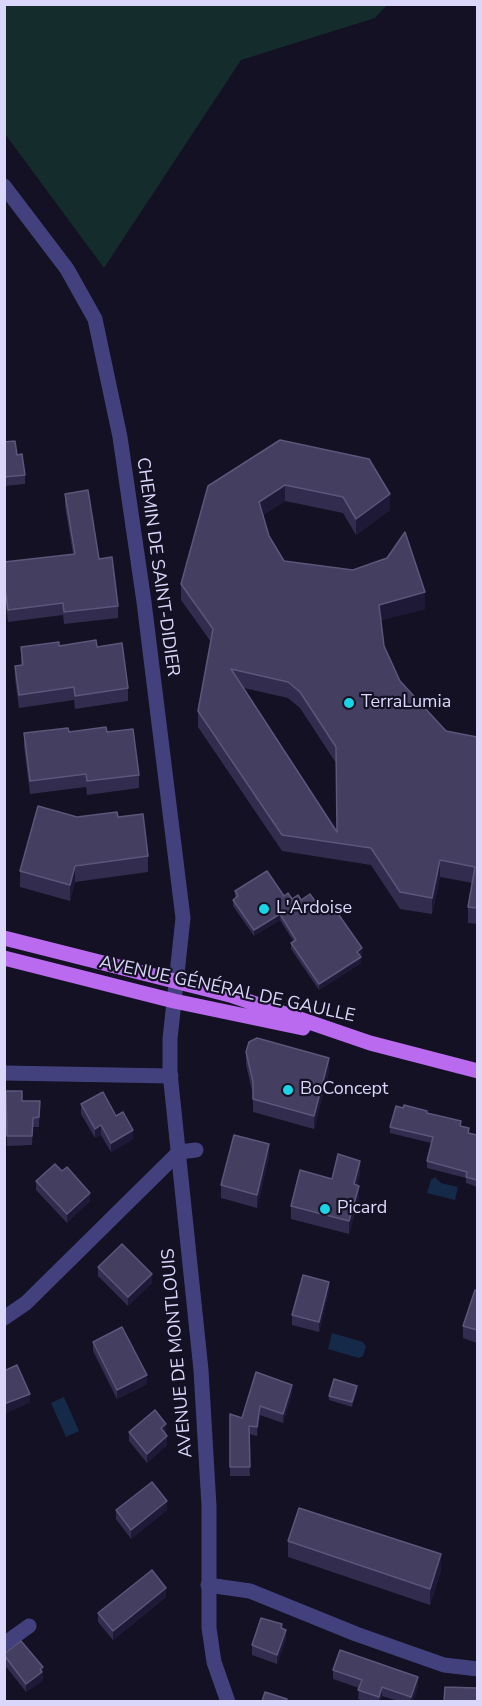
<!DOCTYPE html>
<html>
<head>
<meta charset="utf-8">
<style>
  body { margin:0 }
  #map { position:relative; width:482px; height:1706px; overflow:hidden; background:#131123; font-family:"Nunito Sans",sans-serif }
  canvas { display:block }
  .frame { position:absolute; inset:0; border:6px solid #dad7fb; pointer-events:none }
</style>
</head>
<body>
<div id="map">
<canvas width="482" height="1706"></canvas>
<div class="frame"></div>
</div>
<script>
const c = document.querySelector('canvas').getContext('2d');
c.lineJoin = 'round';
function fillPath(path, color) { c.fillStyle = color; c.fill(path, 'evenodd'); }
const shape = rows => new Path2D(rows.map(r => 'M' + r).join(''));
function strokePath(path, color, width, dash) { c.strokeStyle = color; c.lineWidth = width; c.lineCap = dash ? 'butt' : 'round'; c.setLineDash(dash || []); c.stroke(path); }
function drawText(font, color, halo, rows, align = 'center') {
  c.font = font + ' "Nunito Sans",sans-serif'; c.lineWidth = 4.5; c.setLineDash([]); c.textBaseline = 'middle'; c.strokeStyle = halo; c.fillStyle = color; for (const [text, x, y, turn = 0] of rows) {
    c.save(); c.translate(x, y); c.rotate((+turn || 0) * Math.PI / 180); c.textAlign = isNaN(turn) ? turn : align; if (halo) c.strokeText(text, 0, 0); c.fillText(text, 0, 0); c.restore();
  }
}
fillPath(shape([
  [4,5,5,4,387,5,375,18,241,60,104,268,5,134]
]), '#142c2b');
fillPath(shape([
  [435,1177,441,1183,458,1187,455,1200,427,1193,431,1180],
  [332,1333,363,1342,366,1346,363,1356,359,1358,328,1349],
  [64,1397,79,1431,66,1437,51,1403]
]), '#152a48');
strokePath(shape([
  [4,1073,171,1076],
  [4,1318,26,1303,179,1152,196,1150],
  [208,1585,250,1591,356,1634,444,1665,478,1669],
  [4,1644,29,1626]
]), '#42417d', 15);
strokePath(shape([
  [4,186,67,269,95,319,120,437,144,602,183,918,170,1039,170,1073,201,1370,209,1506,209,1628,214,1662,228,1702]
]), '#42417d', 15);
strokePath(shape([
  [4,938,230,995,370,1043,478,1071],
  [4,958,174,1001,303,1028]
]), '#ba6aef', 15);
fillPath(shape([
  [280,440,390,510,356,535,343,513,285,501,263,515,269,536,284,561,425,609,381,620,384,646,400,681,446,731,477,737,477,924,468,923,468,907,473,883,440,877,432,914,400,909,371,865,282,851,198,727,198,711,211,642,181,600,181,584],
  [244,688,288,698,300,708,336,763,337,831],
  [4,442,17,455,25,475,25,484,4,486],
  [65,494,99,559,118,606,118,618,64,624,63,615,8,622,4,592,4,562,73,554,65,506],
  [21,647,97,647,128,688,128,701,75,709,74,700,19,708,15,679,15,666,21,665],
  [69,732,107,732,139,775,139,788,87,795,86,787,30,794,24,746,24,733],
  [118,817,148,856,148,872,75,882,70,901,20,887,20,871],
  [235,891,284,896,301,900,324,914,362,954,360,956,361,963,319,990,291,949,291,943,294,942,280,920,254,936,233,906,233,900,235,898],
  [246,1052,329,1071,314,1129,253,1112,253,1095,246,1065],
  [6,1091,22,1101,40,1101,39,1127,33,1127,32,1145,7,1146],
  [81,1104,116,1116,133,1139,111,1152,101,1135,95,1138,81,1114],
  [427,1114,460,1126,469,1133,477,1135,477,1187,466,1183,466,1178,427,1168,427,1161,431,1143,390,1133,390,1127],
  [269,1156,257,1208,221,1198,221,1185],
  [360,1174,357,1185,359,1199,349,1234,291,1219,291,1206,332,1179],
  [36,1181,90,1201,67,1223,36,1190],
  [98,1267,152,1283,128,1306,98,1276],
  [329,1291,319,1332,292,1325,292,1315],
  [477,1291,477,1343,463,1338,463,1326],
  [93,1342,147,1384,117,1399,93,1351],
  [256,1372,292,1393,283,1423,260,1415,257,1436,249,1434,250,1476,230,1476,230,1414,242,1418],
  [357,1391,352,1407,329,1400,329,1396],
  [129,1432,166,1433,167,1445,147,1463,129,1441],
  [116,1510,167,1510,131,1539,116,1519],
  [288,1541,441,1570,430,1605,288,1557],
  [166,1597,113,1640,98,1622,98,1613],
  [282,1629,286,1639,277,1664,252,1655,252,1645],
  [4,1654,43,1676,42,1681,26,1692,4,1664],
  [333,1670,418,1686,413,1701,398,1701,382,1696,380,1701,364,1701,358,1699,359,1688,333,1679]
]), '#322c4f');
fillPath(shape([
  [285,485,285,501,259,518,259,502],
  [390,494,390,510,356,535,356,519],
  [425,592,425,609,379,621,379,605],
  [440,860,440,877,432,914,432,898],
  [75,866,75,882,70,901,70,885],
  [280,914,280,920,254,936,254,930],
  [362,948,362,954,357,958,357,952],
  [361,957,361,963,319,990,319,984],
  [329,1058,329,1071,314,1129,314,1116],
  [101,1125,101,1135,95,1138,95,1129],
  [133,1130,133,1139,111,1152,111,1143],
  [269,1144,269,1156,257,1208,257,1195],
  [360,1161,360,1174,354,1197,354,1184],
  [359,1186,359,1199,349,1234,349,1221],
  [90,1193,90,1201,67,1223,67,1214],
  [152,1274,152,1283,128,1306,128,1297],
  [329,1282,329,1291,319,1332,319,1322],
  [147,1375,147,1384,117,1399,117,1390],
  [292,1385,292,1393,283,1423,283,1414],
  [357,1386,357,1391,352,1407,352,1402],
  [30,1394,30,1403,4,1414,4,1404],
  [260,1406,260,1415,257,1436,257,1427],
  [166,1424,166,1433,161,1438,161,1428],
  [167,1436,167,1445,147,1463,147,1454],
  [167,1501,167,1510,131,1539,131,1530],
  [441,1554,441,1570,430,1605,430,1589],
  [166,1588,166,1597,113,1640,113,1631],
  [286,1630,286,1639,277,1664,277,1655],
  [43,1667,42,1681,26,1692,26,1684],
  [418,1677,418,1686,413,1701,411,1701,411,1697],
  [382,1687,382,1696,380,1701,379,1701,379,1697]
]), '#1e1936');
const building = shape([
  [280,440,369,459,390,494,356,519,343,497,285,485,259,502,269,536,284,561,353,570,387,558,405,532,425,592,379,605,384,646,400,681,446,731,477,737,477,908,468,907,475,867,440,860,432,898,400,892,371,848,282,835,198,711,213,629,181,584,208,486,280,440],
  [231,669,288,682,300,692,336,747,337,832,231,669],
  [15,441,17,455,22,454,25,475,4,477,4,442,15,441],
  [88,490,99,559,112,557,118,606,64,612,63,603,8,610,4,580,4,562,75,554,65,494,88,490],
  [96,640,97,647,122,643,128,688,75,696,74,687,19,695,15,666,23,665,21,647,59,642,59,646,96,640],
  [106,727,107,732,133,729,139,775,87,781,86,774,30,781,24,733,68,728,69,732,106,727],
  [38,806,77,817,117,812,118,817,143,814,148,856,75,866,70,885,20,871,38,806],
  [267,871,284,896,288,893,292,899,298,895,301,900,310,894,324,914,334,908,362,948,357,952,361,957,319,984,291,943,296,940,280,914,254,930,233,900,238,896,235,891,267,871],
  [257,1038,329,1058,314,1116,253,1099,253,1082,246,1052,249,1042,257,1038],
  [6,1091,22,1091,22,1101,40,1101,39,1117,33,1118,32,1136,7,1136,6,1091],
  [103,1092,116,1116,123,1112,133,1130,111,1143,101,1125,95,1129,81,1104,103,1092],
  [404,1105,427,1111,427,1113,461,1121,460,1126,469,1128,468,1133,477,1135,477,1180,466,1177,467,1172,427,1161,433,1137,390,1127,396,1106,403,1108,404,1105],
  [234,1135,269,1144,257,1195,221,1185,234,1135],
  [338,1154,360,1161,354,1184,359,1186,349,1221,291,1206,300,1170,332,1179,338,1154],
  [55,1164,62,1171,67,1167,90,1193,67,1214,36,1181,55,1164],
  [122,1244,152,1274,128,1297,98,1267,122,1244],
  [303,1275,329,1282,319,1322,292,1315,303,1275],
  [475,1290,477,1291,477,1330,463,1326,475,1290],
  [122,1327,147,1375,117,1390,93,1342,122,1327],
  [17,1365,30,1394,4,1404,4,1371,17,1365],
  [256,1372,292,1385,283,1414,260,1406,257,1427,249,1426,250,1467,230,1467,230,1414,242,1418,256,1372],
  [334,1379,357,1386,352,1402,329,1396,334,1379],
  [155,1410,166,1424,161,1428,167,1436,147,1454,129,1432,155,1410],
  [152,1482,167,1501,131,1530,116,1510,152,1482],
  [299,1508,441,1554,430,1589,288,1541,299,1508],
  [152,1570,166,1588,113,1631,98,1613,152,1570],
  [261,1618,282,1624,281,1628,286,1630,277,1655,252,1645,261,1618],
  [21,1641,43,1667,40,1669,42,1672,26,1684,4,1655,4,1654,21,1641],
  [340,1650,418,1677,411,1697,382,1687,379,1697,358,1690,362,1680,333,1670,340,1650],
  [445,1687,477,1688,477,1701,444,1701,445,1687],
  [265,1692,287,1699,286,1701,262,1701,265,1692]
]);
fillPath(building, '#443e61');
strokePath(building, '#5b567a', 1.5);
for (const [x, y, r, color] of [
  [349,703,6,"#19d4e5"],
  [264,909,6,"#19d4e5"],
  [288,1090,6,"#19d4e5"],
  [325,1209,6,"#19d4e5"]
]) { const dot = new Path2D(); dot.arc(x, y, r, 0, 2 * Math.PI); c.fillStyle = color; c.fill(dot); strokePath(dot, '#131123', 2); }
drawText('18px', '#dad7fb', '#131123', [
  ["CHEMIN DE SAINT-DIDIER",157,567,82],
  ["AVENUE GÉNÉRAL DE GAULLE",227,990,12],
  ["AVENUE DE MONTLOUIS",178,1353,-95]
]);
drawText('18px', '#dad7fb', '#131123', [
  ["TerraLumia",361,703],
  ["L'Ardoise",276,909],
  ["BoConcept",300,1090],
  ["Picard",337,1209]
], 'left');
</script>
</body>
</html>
